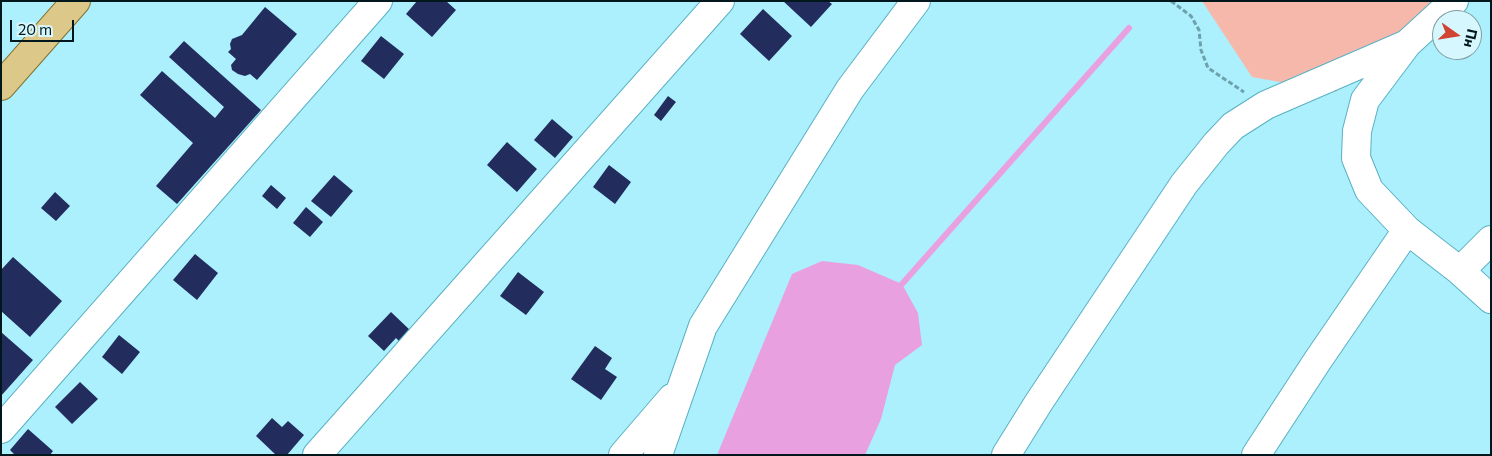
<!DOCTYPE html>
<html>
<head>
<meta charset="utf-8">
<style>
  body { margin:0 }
  #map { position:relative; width:1492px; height:456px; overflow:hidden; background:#acf0fd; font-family:Commissioner,sans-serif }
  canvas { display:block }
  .frame { position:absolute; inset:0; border:2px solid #00181d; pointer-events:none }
  .north { position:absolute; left:1432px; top:10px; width:50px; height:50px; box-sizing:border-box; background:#d6f7fd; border:1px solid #809ea3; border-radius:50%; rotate:103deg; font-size:14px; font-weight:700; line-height:20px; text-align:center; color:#00181d }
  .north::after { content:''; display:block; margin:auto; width:18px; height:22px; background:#d14431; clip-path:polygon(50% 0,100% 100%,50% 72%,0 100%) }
  .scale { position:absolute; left:10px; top:20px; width:64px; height:22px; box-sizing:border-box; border:2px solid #00181d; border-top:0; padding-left:6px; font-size:15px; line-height:18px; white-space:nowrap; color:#00181d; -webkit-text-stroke:4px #d6f7fd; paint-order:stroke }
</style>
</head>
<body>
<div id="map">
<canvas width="1492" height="456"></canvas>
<div class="frame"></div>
<div class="north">Пн</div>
<div class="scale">20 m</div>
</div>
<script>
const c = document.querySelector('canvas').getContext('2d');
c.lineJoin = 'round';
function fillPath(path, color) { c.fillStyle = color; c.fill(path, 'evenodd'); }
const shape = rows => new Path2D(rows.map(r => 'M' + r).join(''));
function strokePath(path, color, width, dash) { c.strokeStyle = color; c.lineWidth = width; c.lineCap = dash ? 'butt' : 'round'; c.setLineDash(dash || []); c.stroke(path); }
fillPath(shape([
  [1202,1,1436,1,1336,92,1252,77]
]), '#f7b8ac');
fillPath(shape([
  [822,261,858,265,902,284,918,313,922,345,895,365,881,419,865,455,717,455,792,274]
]), '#e9a0e0');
strokePath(shape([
  [902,284,1129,28]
]), '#e9a0e0', 6);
fillPath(shape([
  [417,1,446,1,456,10,432,37,406,14],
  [783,1,828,1,832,4,811,27],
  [265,7,297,34,257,80,250,74,245,76,238,74,232,70,231,65,236,59,228,52,231,49,230,44,232,39,242,35],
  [763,9,792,36,769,61,740,34],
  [381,36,404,54,384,79,361,61],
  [184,41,261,110,177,204,156,186,193,143,140,95,162,71,215,118,224,107,169,57],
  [668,96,676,102,661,121,654,115],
  [552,119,573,137,555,158,534,140],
  [507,142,537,169,517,192,487,165],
  [609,165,631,182,615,204,593,187],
  [334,175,353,191,331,217,311,201],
  [271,185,286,198,277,209,262,196],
  [55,192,70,206,56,221,41,208],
  [306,207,323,222,310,237,293,223],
  [195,254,218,273,197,300,173,280],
  [13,257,62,301,30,337,1,311,1,270],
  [518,272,544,292,526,315,500,296],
  [391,312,412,332,401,343,396,338,384,351,368,336],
  [1,332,33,360,1,396],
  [119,335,140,352,122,374,102,357],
  [595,346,612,358,605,369,617,377,601,400,571,379],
  [80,382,98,399,72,424,55,407],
  [272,418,282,427,288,421,304,435,287,455,276,455,256,436],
  [28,429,53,451,50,455,15,455,10,450]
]), '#222d5e');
const minor = shape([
  [1454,1,1407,44,1365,100,1357,131,1356,158,1369,190,1407,230,1460,271,1491,299],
  [1460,271,1491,240],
  [1,429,378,1],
  [317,455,720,1],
  [623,455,672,398],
  [658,455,703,326,850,89,916,1],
  [1006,455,1039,402,1184,184,1216,144,1233,126,1266,105,1407,44],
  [1256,455,1318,360,1407,230]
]);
const major = shape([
  [1,86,76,1]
]);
strokePath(minor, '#59b1c2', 30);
strokePath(major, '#80722f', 30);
strokePath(shape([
  [1171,1,1191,16,1199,30,1201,50,1208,68,1244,92]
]), '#6da1ab', 3, [5, 2.5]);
strokePath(minor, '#fff', 28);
strokePath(major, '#dcc888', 28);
</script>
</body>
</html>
